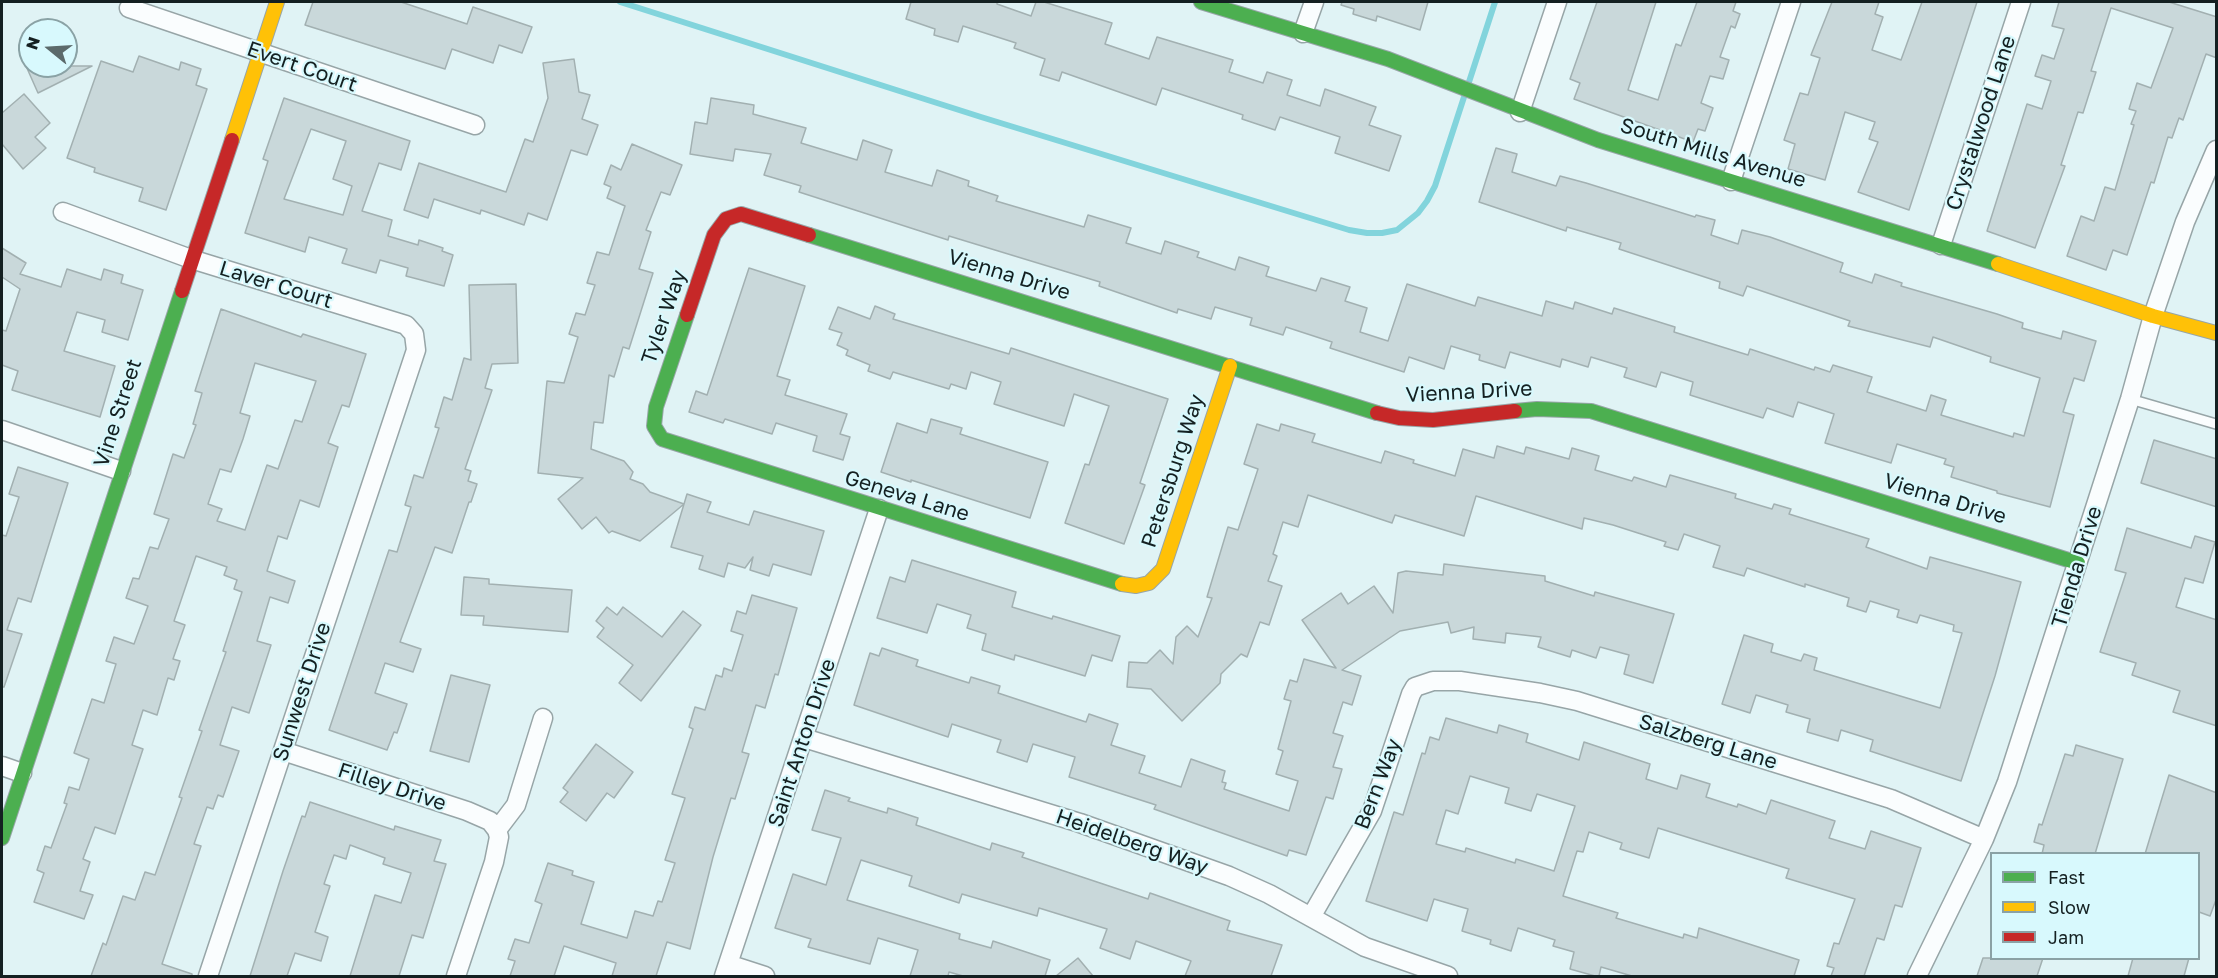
<!DOCTYPE html>
<html>
<head>
<meta charset="utf-8">
<style>
  body { margin:0 }
  #map { position:relative; width:2218px; height:978px; overflow:hidden; background:#e0f3f5; font-family:"Golos Text",sans-serif }
  canvas { display:block }
  .frame { position:absolute; inset:0; border:3px solid #142021; pointer-events:none }
  .legend { position:absolute; left:1990px; top:852px; width:210px; height:108px; box-sizing:border-box; background:#d8f9fd; border:2px solid #8aa2a5; margin:0; padding:8px 10px; list-style:none; font-size:18px; color:#142021 }
  .legend li { display:flex; align-items:center; gap:12px; height:30px }
  .legend b { width:30px; border:2px solid #8aa2a5 }
  .north { position:absolute; left:18px; top:18px; width:60px; height:60px; box-sizing:border-box; background:#d8f9fd; border:2px solid #8aa2a5; border-radius:50%; rotate:288deg; font-size:16px; font-weight:700; line-height:24px; text-align:center; color:#142021 }
  .north::after { content:''; display:block; margin:auto; width:21px; height:27px; background:#5b6a6b; clip-path:polygon(50% 0,100% 100%,50% 72%,0 100%) }
</style>
</head>
<body>
<div id="map">
<canvas width="2218" height="978"></canvas>
<div class="frame"></div>
<ul class="legend">
<li><b style="height:8px;background:#4caf50"></b>Fast</li>
<li><b style="height:8px;background:#ffc107"></b>Slow</li>
<li><b style="height:8px;background:#c62828"></b>Jam</li>
</ul>
<div class="north">N</div>
</div>
<script>
const c = document.querySelector('canvas').getContext('2d');
c.lineJoin = 'round';
const shape = rows => new Path2D(rows.map(r => 'M' + r).join(''));
function strokePath(path, color, width, dash) { c.strokeStyle = color; c.lineWidth = width; c.lineCap = dash ? 'butt' : 'round'; c.setLineDash(dash || []); c.stroke(path); }
function fillPath(path, color) { c.fillStyle = color; c.fill(path, 'evenodd'); }
function drawText(font, color, halo, rows, align = 'center') {
  c.font = font + ' "Golos Text",sans-serif'; c.lineWidth = 4.5; c.setLineDash([]); c.textBaseline = 'middle'; c.strokeStyle = halo; c.fillStyle = color; for (const [text, x, y, turn = 0] of rows) {
    c.save(); c.translate(x, y); c.rotate((+turn || 0) * Math.PI / 180); c.textAlign = isNaN(turn) ? turn : align; if (halo) c.strokeText(text, 0, 0); c.fillText(text, 0, 0); c.restore();
  }
}
strokePath(shape([
  [620,2,981,117,1349,230,1367,233,1382,233,1397,230,1418,213,1427,201,1435,186,1465,94],
  [1468,85,1495,2]
]), '#82d4dc', 6);
const building = shape([
  [313,2,401,2,467,24,473,7,532,27,522,53,499,45,493,63,452,49,445,69,305,25,313,2],
  [911,2,997,2,997,4,1031,16,1036,2,1044,2,1112,23,1105,44,1149,59,1157,37,1233,60,1229,72,1263,83,1267,72,1292,80,1287,95,1320,106,1325,89,1376,107,1369,125,1401,136,1389,171,1335,153,1340,137,1280,117,1275,130,1242,119,1243,115,1162,88,1156,105,1062,72,1059,81,1040,75,1045,59,1014,48,1016,43,963,26,958,42,934,35,935,29,906,19,911,2],
  [1342,2,1428,2,1420,30,1377,16,1376,21,1353,14,1354,9,1341,5,1342,2],
  [1597,2,1656,2,1628,90,1658,100,1676,44,1681,46,1697,2,1736,2,1733,11,1740,14,1735,28,1731,26,1720,57,1729,60,1723,79,1710,76,1701,103,1713,108,1705,131,1698,129,1693,142,1574,99,1580,83,1570,79,1597,2],
  [1832,2,1879,2,1875,14,1883,17,1872,50,1901,60,1922,2,1977,2,1909,210,1858,192,1878,142,1869,139,1875,122,1845,112,1825,180,1788,169,1795,144,1784,140,1800,93,1808,95,1820,58,1811,55,1832,2],
  [2059,2,2169,2,2217,17,2217,58,2206,54,2183,120,2179,118,2172,138,2168,137,2154,183,2151,182,2127,255,2113,250,2106,270,2067,256,2081,216,2094,221,2105,187,2115,190,2134,125,2131,124,2136,111,2129,109,2137,83,2151,88,2173,28,2111,8,2091,71,2096,72,2083,113,2078,112,2061,165,2065,166,2035,248,1987,231,2027,104,2042,109,2051,81,2035,76,2042,55,2054,59,2064,29,2052,26,2059,2],
  [139,56,179,70,181,62,201,69,196,85,207,89,166,210,139,201,143,188,94,172,95,168,67,158,101,61,133,72,139,56],
  [574,59,579,92,590,95,582,119,598,125,587,155,571,150,547,220,528,213,524,225,481,210,480,214,434,199,428,218,404,210,419,163,506,192,525,139,533,142,548,98,543,63,574,59],
  [26,66,92,66,38,93,26,66],
  [24,94,50,123,35,137,46,148,23,169,2,144,2,113,24,94],
  [284,98,410,141,401,170,379,163,362,211,392,220,388,236,418,245,419,240,443,248,442,251,453,255,444,286,406,276,408,268,380,260,376,273,342,263,347,249,309,237,305,252,245,233,268,161,263,159,284,98],
  [311,129,346,141,333,179,352,186,343,215,284,199,311,129],
  [711,98,754,105,753,114,806,128,801,143,857,160,863,140,892,150,885,172,932,186,937,170,969,181,968,186,998,196,996,201,1084,227,1088,215,1131,228,1126,243,1161,254,1165,241,1199,252,1197,257,1235,270,1239,257,1269,267,1266,276,1316,291,1321,278,1350,287,1345,301,1367,308,1360,332,1388,341,1407,284,1475,306,1478,297,1542,316,1546,301,1573,309,1575,302,1612,314,1614,308,1675,327,1674,332,1748,355,1750,349,1814,370,1815,367,1830,372,1833,365,1872,377,1867,392,1926,411,1931,395,1946,400,1941,415,2013,437,2014,433,2024,436,2040,378,1990,362,1991,357,1933,337,1930,347,1848,326,1850,321,1747,286,1743,296,1719,288,1720,282,1619,249,1621,243,1567,227,1566,231,1479,202,1496,148,1517,154,1512,172,1556,186,1560,176,1586,183,1695,217,1696,215,1715,220,1711,235,1738,244,1742,230,1770,237,1843,263,1840,272,1872,283,1875,274,1902,283,1901,286,1997,314,2023,323,2022,328,2061,339,2063,331,2096,341,2084,381,2074,378,2063,412,2074,415,2050,507,1997,493,1997,491,1951,477,1954,467,1944,464,1946,459,1897,444,1891,463,1825,443,1834,414,1798,402,1793,417,1767,408,1763,418,1690,395,1693,382,1661,372,1656,387,1624,377,1627,368,1591,357,1588,367,1562,359,1560,367,1510,352,1505,368,1479,360,1480,355,1451,346,1444,369,1409,357,1404,372,1330,348,1332,342,1286,327,1283,335,1250,325,1252,318,1215,307,1211,319,1178,309,1177,313,1099,286,1100,282,949,236,948,240,799,192,801,186,764,175,771,154,735,149,733,161,690,154,695,122,707,124,711,98],
  [632,144,682,165,670,195,661,192,646,230,651,232,639,269,653,273,629,349,623,347,614,377,609,375,603,423,594,422,591,449,624,461,633,472,630,479,643,484,650,492,684,504,687,494,711,502,707,512,749,525,754,511,824,531,811,575,773,564,769,576,750,570,753,557,745,568,728,563,724,577,699,569,703,556,671,547,684,504,640,541,612,531,609,533,596,517,582,529,558,499,583,478,538,473,547,381,564,383,578,337,569,334,576,313,585,315,595,285,587,283,597,252,609,255,625,206,607,198,611,187,604,184,611,165,621,170,632,144],
  [2,248,26,263,20,274,61,287,67,269,101,280,104,269,123,275,121,283,143,290,128,340,102,332,105,320,77,312,64,351,115,366,100,417,12,390,18,371,2,365,2,330,6,331,20,289,2,277,2,248],
  [749,268,805,286,777,376,790,380,785,395,847,414,840,434,850,437,843,460,813,451,817,436,776,423,772,434,725,419,723,423,689,412,696,391,707,395,749,268],
  [516,284,518,363,492,364,485,388,492,390,465,469,471,471,468,481,477,484,471,502,469,502,452,553,435,547,400,642,421,649,413,672,385,663,375,693,407,704,397,733,394,732,387,750,329,730,389,550,397,552,411,507,405,505,414,475,423,478,439,428,435,427,444,397,452,400,464,358,471,360,469,285,516,284],
  [875,306,895,314,893,319,1009,354,1011,348,1168,399,1140,483,1145,485,1124,544,1065,523,1085,464,1089,465,1109,406,1074,394,1064,426,994,404,1001,382,971,372,966,389,951,384,949,389,893,372,890,379,868,371,870,365,846,355,848,350,837,345,842,333,829,329,838,307,870,319,875,306],
  [221,309,301,337,303,334,366,354,349,407,342,405,328,443,338,447,319,507,300,500,287,539,278,536,267,571,295,581,288,603,270,597,257,641,271,645,249,713,232,707,220,745,239,751,223,797,218,795,213,809,207,807,194,844,201,846,162,964,192,974,192,976,91,976,103,943,106,945,123,896,135,900,145,872,155,875,182,798,179,797,202,731,199,730,226,652,223,651,242,592,234,589,237,580,224,575,227,567,196,556,174,621,185,625,173,659,180,661,174,680,168,678,157,715,143,710,132,745,143,749,115,834,95,827,83,859,90,862,80,891,93,895,84,919,34,902,44,873,37,870,45,846,51,848,67,804,64,803,69,787,79,790,89,759,74,753,92,699,104,703,116,664,106,661,114,637,134,644,148,606,126,598,133,578,139,579,150,547,158,549,169,519,154,514,173,454,184,458,196,425,193,424,202,393,195,391,221,309],
  [255,363,316,381,302,422,295,420,278,469,267,465,245,530,217,521,222,509,208,504,220,469,231,472,243,439,250,416,240,413,255,363],
  [931,419,962,428,960,434,1048,462,1030,518,911,480,911,482,881,472,897,423,927,433,931,419],
  [1257,424,1279,431,1281,424,1315,434,1312,442,1381,463,1385,451,1414,460,1413,463,1455,476,1463,449,1494,458,1497,446,1524,454,1526,447,1569,459,1572,448,1599,456,1595,470,1632,481,1634,477,1666,487,1670,475,1736,494,1735,498,1772,509,1774,504,1791,509,1789,514,1869,539,1866,547,1927,569,1930,557,2021,582,1995,676,1961,781,1870,751,1873,740,1841,730,1838,741,1807,732,1810,719,1786,712,1788,705,1756,695,1750,713,1722,704,1744,635,1773,644,1771,652,1801,661,1804,654,1817,658,1814,670,1940,708,1962,633,1953,631,1954,625,1920,615,1917,623,1897,617,1899,610,1870,601,1866,612,1847,606,1849,598,1805,584,1805,587,1747,568,1744,576,1713,567,1720,546,1684,534,1678,550,1664,546,1666,542,1613,525,1584,518,1582,529,1476,496,1464,536,1395,515,1392,523,1308,495,1298,527,1283,522,1273,554,1277,556,1268,581,1282,586,1269,625,1260,622,1247,657,1241,654,1221,674,1220,683,1182,721,1151,689,1127,687,1129,662,1147,663,1160,650,1173,664,1176,637,1187,626,1198,637,1212,598,1207,597,1228,527,1238,530,1258,469,1244,464,1257,424],
  [2154,440,2217,459,2217,507,2141,483,2154,440],
  [18,467,68,483,31,602,18,598,7,630,22,634,4,687,2,687,2,535,6,536,19,497,9,494,18,467],
  [2127,528,2191,548,2195,536,2215,542,2203,583,2185,578,2176,607,2217,620,2217,726,2173,712,2180,691,2132,675,2136,663,2100,652,2126,573,2115,570,2127,528],
  [912,560,1016,592,1012,607,1052,619,1053,616,1120,636,1112,661,1092,655,1085,676,1015,655,1014,660,982,650,986,634,967,628,971,615,937,604,927,633,877,618,890,577,905,582,912,560],
  [1444,564,1545,576,1545,581,1594,596,1595,592,1674,614,1653,683,1624,674,1629,655,1600,647,1596,658,1572,650,1570,657,1538,647,1541,637,1506,633,1505,643,1473,639,1474,627,1451,633,1448,622,1400,631,1342,670,1361,676,1352,705,1343,702,1333,733,1343,736,1333,767,1342,769,1333,799,1326,797,1306,855,1289,850,1287,856,1154,809,1156,805,1069,777,1075,757,1033,744,1027,762,997,752,1001,740,952,724,948,737,854,705,870,653,879,656,882,648,918,660,916,666,969,683,971,677,1000,686,998,693,1086,722,1089,714,1118,724,1111,745,1145,756,1139,773,1181,787,1191,759,1225,771,1222,782,1226,783,1224,789,1289,811,1298,781,1276,774,1283,751,1278,749,1291,701,1284,699,1290,680,1297,682,1304,659,1336,668,1302,620,1341,593,1348,604,1374,586,1393,613,1398,573,1406,571,1443,575,1444,564],
  [464,577,489,579,489,584,572,590,568,632,483,625,484,616,461,615,464,577],
  [752,595,797,608,778,675,775,674,765,708,756,705,742,752,749,754,735,799,731,798,713,857,690,949,667,942,656,976,612,976,616,963,564,946,554,976,510,976,515,961,508,959,515,939,529,943,542,904,535,901,548,863,573,871,572,875,594,882,581,924,627,938,635,911,653,916,658,901,662,902,675,863,665,860,685,798,672,794,693,729,689,727,695,707,705,710,716,675,722,677,724,668,732,671,743,635,731,631,737,611,746,614,752,595],
  [607,607,617,615,623,607,662,637,683,611,701,625,641,701,619,683,633,665,597,637,604,628,596,621,607,607],
  [451,675,490,685,469,762,430,751,451,675],
  [1446,718,1497,733,1499,725,1528,734,1526,742,1579,760,1584,742,1650,764,1646,779,1677,789,1681,775,1710,784,1706,797,1737,807,1738,804,1766,814,1771,800,1835,821,1829,838,1865,849,1871,831,1921,848,1902,907,1895,905,1884,940,1877,938,1864,976,1831,976,1834,968,1827,966,1834,943,1839,944,1855,899,1786,878,1789,869,1658,828,1649,858,1620,849,1622,843,1589,832,1583,852,1577,851,1563,896,1618,913,1616,918,1683,938,1684,934,1697,938,1699,928,1799,960,1794,976,1632,976,1601,967,1599,976,1595,976,1570,969,1574,952,1553,946,1555,940,1518,928,1511,951,1490,944,1491,940,1462,931,1468,909,1434,899,1427,921,1366,901,1394,812,1403,815,1422,753,1425,754,1430,737,1439,740,1446,718],
  [1470,776,1509,788,1505,803,1531,811,1537,794,1575,806,1554,871,1516,859,1515,863,1466,848,1465,852,1436,844,1446,810,1458,814,1470,776],
  [596,744,633,772,614,798,607,793,586,821,560,802,568,792,563,788,596,744],
  [2076,745,2123,759,2095,854,2042,854,2044,845,2034,842,2039,824,2042,825,2065,754,2073,756,2076,745],
  [2169,775,2217,793,2217,897,2210,916,2199,912,2199,854,2145,854,2169,775],
  [825,790,850,798,848,801,887,813,888,808,918,818,916,825,990,850,992,843,1024,853,1022,857,1148,899,1150,893,1230,921,1227,930,1282,945,1271,976,1185,976,1191,961,1136,941,1130,959,1100,948,1107,929,1039,908,1037,916,962,894,959,903,909,886,912,876,861,860,847,900,960,934,959,939,991,948,993,941,1050,960,1045,976,963,976,949,972,948,976,910,976,918,950,878,938,870,964,808,947,811,939,775,928,793,874,826,885,841,838,812,830,825,790],
  [310,802,394,830,395,826,441,840,434,861,446,864,423,938,412,935,399,976,350,976,375,895,401,903,411,873,383,864,385,858,350,845,346,859,334,855,324,884,330,886,315,932,328,937,321,961,295,953,287,976,250,976,283,871,302,816,305,817,310,802],
  [1078,958,1093,976,1056,976,1078,958],
  [1983,958,2043,958,2037,976,1977,976,1983,958],
  [2133,958,2189,958,2184,976,2128,976,2133,958]
]);
fillPath(building, '#c9d8da');
strokePath(building, '#a2b0b1', 1.5);
const lane = shape([
  [2130,399,2216,424]
]);
const street = shape([
  [129,8,475,125],
  [1303,33,1314,2],
  [1520,112,1557,2],
  [1731,181,1791,2],
  [63,212,191,259,406,325,414,334,416,350,208,976],
  [1941,245,2021,2],
  [2,430,121,471],
  [804,738,1080,823,1229,876,1269,894,1365,947,1448,976],
  [283,751,467,811,490,821,497,830],
  [2,766,22,773],
  [497,830,516,805,543,718],
  [1311,917,1372,811,1411,694,1415,687,1433,681,1460,681,1540,693,1577,701,1891,799,1984,839],
  [728,964,765,976],
  [456,976,494,862,499,837,497,830],
  [724,976,879,509],
  [1917,976,1984,839,2007,782,2130,399,2153,316,2185,222,2216,150]
]);
const fast = shape([
  [1201,2,1388,59,1598,140,1998,264],
  [809,235,1377,413],
  [687,315,656,407,654,426,662,439,1122,584],
  [1515,411,1537,409,1591,411,2078,563],
  [2,838,182,291]
]);
const slow = shape([
  [232,140,277,2],
  [1998,264,2153,316,2216,333],
  [1122,584,1136,586,1149,583,1163,569,1230,366]
]);
const jam = shape([
  [182,291,232,140],
  [687,315,714,235,726,219,741,214,809,235],
  [1377,413,1399,418,1433,420,1515,411]
]);
strokePath(lane, '#97a5a7', 12);
strokePath(street, '#97a5a7', 21);
strokePath(fast, '#97a5a7', 16);
strokePath(slow, '#97a5a7', 16);
strokePath(jam, '#97a5a7', 16);
strokePath(lane, '#fafdfe', 9);
strokePath(street, '#fafdfe', 18);
strokePath(fast, '#4caf50', 14);
strokePath(slow, '#ffc107', 14);
strokePath(jam, '#c62828', 14);
drawText('21px', '#142021', '#d8f9fd', [
  ["Evert Court",302,67,19],
  ["Crystalwood Lane",1981,123,-72],
  ["South Mills Avenue",1713,153,17],
  ["Vienna Drive",1009,275,17],
  ["Laver Court",276,285,17],
  ["Tyler Way",664,317,-71],
  ["Vienna Drive",1469,392,-3],
  ["Vine Street",118,413,-72],
  ["Petersburg Way",1173,471,-72],
  ["Geneva Lane",907,496,17],
  ["Vienna Drive",1945,499,17],
  ["Tienda Drive",2077,567,-73],
  ["Sunwest Drive",302,692,-72],
  ["Salzberg Lane",1708,742,17],
  ["Saint Anton Drive",802,743,-72],
  ["Bern Way",1378,784,-69],
  ["Filley Drive",392,787,18],
  ["Heidelberg Way",1132,842,19]
]);
</script>
</body>
</html>
